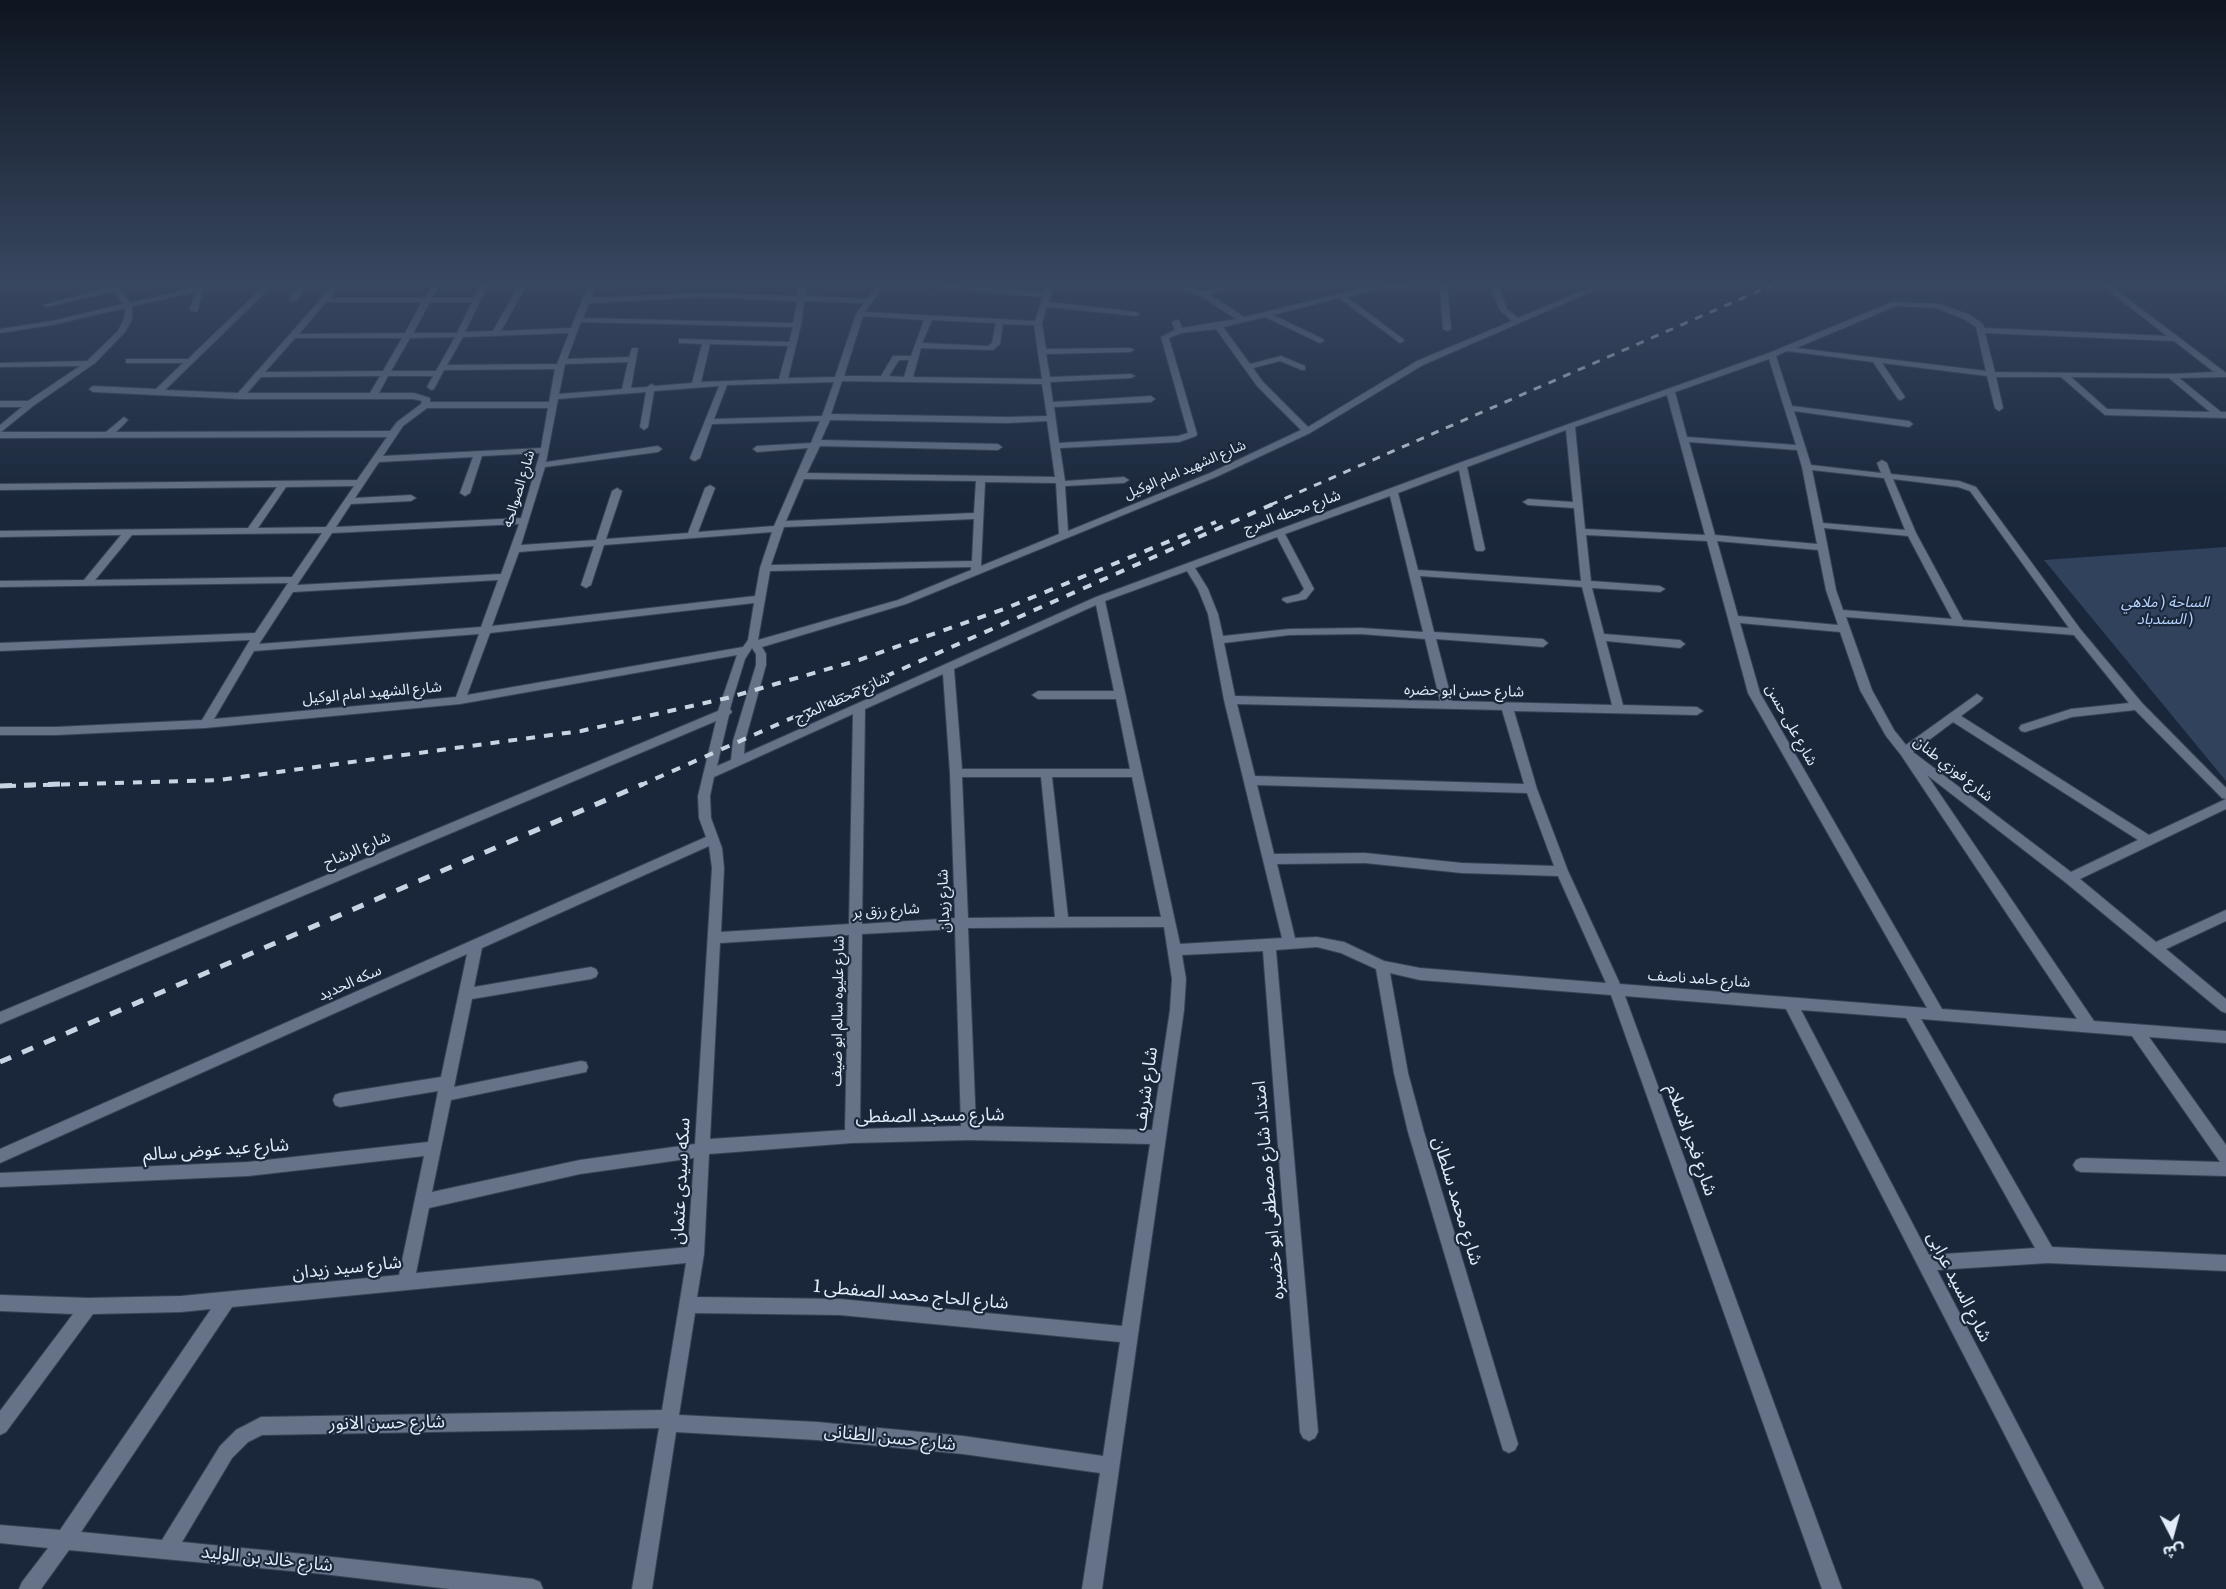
<!DOCTYPE html>
<html>
<head>
<meta charset="utf-8">
<style>
  body { margin:0 }
  #map { position:relative; width:2226px; height:1589px; overflow:hidden; background:#1a273b; font-family:Literata,"Noto Sans Arabic",serif }
  canvas { display:block }
  .north { position:absolute; left:2142px; top:1505px; width:60px; height:60px; -webkit-text-stroke:4px #1a273b; paint-order:stroke; rotate:174deg; font-size:16px; font-weight:700; line-height:24px; text-align:center; color:#e2ecf9 }
  .north::after { content:''; display:block; margin:auto; width:21px; height:27px; background:#e2ecf9; clip-path:polygon(50% 0,100% 100%,50% 72%,0 100%) }
</style>
</head>
<body>
<div id="map">
<canvas width="2226" height="1589"></canvas>
<div class="north">ش</div>
</div>
<script>
const c = document.querySelector('canvas').getContext('2d');
c.lineJoin = 'round';
function fillPath(path, color) { c.fillStyle = color; c.fill(path, 'evenodd'); }
const shape = rows => new Path2D(rows.map(r => 'M' + r).join(''));
function strokePath(path, color, width, dash) { c.strokeStyle = color; c.lineWidth = width; c.lineCap = dash ? 'butt' : 'round'; c.setLineDash(dash || []); c.stroke(path); }
function drawText(font, color, halo, rows, align = 'center') {
  c.font = font + ' Literata,"Noto Sans Arabic",serif'; c.lineWidth = 4.5; c.setLineDash([]); c.textBaseline = 'middle'; c.strokeStyle = halo; c.fillStyle = color; for (const [text, x, y, turn = 0] of rows) {
    c.save(); c.translate(x, y); c.rotate((+turn || 0) * Math.PI / 180); c.textAlign = isNaN(turn) ? turn : align; if (halo) c.strokeText(text, 0, 0); c.fillText(text, 0, 0); c.restore();
  }
}
fillPath(shape([
  [2226,547,2226,781,2044,560]
]), '#31425c');
const street = shape([
  [108,283,116,283,130,303,214,283,227,283,203,290,197,312,190,310,195,292,132,306,132,319,125,332,95,363,33,406,1,432,106,432,124,417,128,420,116,432,390,431,397,422,421,404,422,401,413,399,240,399,93,392,89,389,93,386,156,389,183,363,126,363,126,359,188,359,267,283,275,283,165,390,238,393,335,283,343,283,330,298,425,298,433,283,441,283,432,298,474,298,481,283,489,283,465,332,493,331,520,283,528,283,501,331,571,328,589,283,597,283,591,298,703,293,797,296,799,283,807,283,805,296,867,299,878,283,886,283,865,312,1035,321,1043,297,912,285,908,283,935,283,1044,293,1047,283,1055,283,1049,302,1136,312,1140,314,1136,316,1047,307,1042,323,1046,349,1130,348,1134,350,1130,352,1046,354,1050,377,1131,374,1135,376,1131,378,1050,382,1053,402,1151,396,1155,399,1151,402,1054,407,1059,443,1178,436,1188,433,1161,337,1175,330,1172,322,1176,320,1179,320,1182,328,1236,319,1199,295,1156,283,1169,283,1202,291,1241,283,1255,283,1209,294,1244,317,1372,286,1406,283,1447,283,1451,329,1447,331,1443,329,1440,286,1372,290,1347,297,1403,339,1404,341,1400,343,1339,298,1273,315,1323,339,1324,341,1320,343,1265,317,1223,327,1250,364,1281,356,1305,366,1305,370,1302,370,1280,361,1253,368,1263,382,1308,427,1417,361,1512,321,1500,310,1489,283,1497,283,1507,309,1518,318,1601,283,1611,283,1423,365,1310,433,1216,477,906,604,762,647,766,654,766,665,745,741,744,754,1096,597,1459,463,1769,353,1892,302,1940,304,1970,315,1983,324,1984,328,2167,336,2099,283,2107,283,2226,373,2226,377,2223,377,2179,378,2221,412,2226,412,2226,418,2105,415,2061,377,1996,377,2003,408,1999,411,1995,408,1987,376,1882,363,1905,397,1901,400,1898,399,1873,362,1787,351,1776,356,1792,406,1909,421,1913,424,1909,427,1794,411,1811,465,1881,473,1877,463,1882,460,1887,463,1891,474,1959,481,1976,487,2081,630,2142,703,2226,788,2226,799,2222,798,2135,710,2072,717,2025,732,2021,731,2019,728,2021,725,2071,709,2129,703,2074,635,1846,617,1872,690,1894,730,1906,745,1977,694,1983,698,1981,701,1961,716,2149,835,2226,799,2226,809,2080,879,2156,942,2226,910,2226,921,2166,949,2226,999,2226,1013,2221,1011,2065,882,1927,775,2094,1021,2226,1031,2226,1043,2149,1037,2226,1145,2226,1176,2081,1172,2076,1170,2073,1165,2076,1160,2081,1158,2220,1162,2132,1036,1921,1019,2052,1247,2226,1255,2226,1271,2048,1263,1937,1270,2104,1589,2084,1589,1786,1009,1625,996,1842,1589,1822,1589,1611,995,1420,980,1390,973,1408,1073,1424,1132,1518,1444,1515,1450,1509,1453,1503,1450,1408,1132,1394,1073,1376,969,1341,953,1317,947,1276,950,1318,1432,1315,1438,1309,1441,1303,1438,1300,1432,1263,951,1182,955,1186,979,1184,1010,1102,1589,1082,1589,1100,1473,963,1454,817,1440,676,1432,652,1589,632,1589,659,1428,262,1435,248,1442,232,1458,182,1542,323,1556,533,1579,540,1582,543,1589,450,1589,323,1574,69,1550,41,1589,19,1589,22,1582,48,1548,0,1543,0,1525,60,1530,211,1309,181,1312,93,1314,6,1432,0,1435,0,1411,73,1314,0,1311,0,1295,89,1298,181,1296,399,1275,424,1156,248,1176,0,1187,0,1173,248,1162,428,1142,438,1091,340,1107,335,1105,333,1100,335,1095,340,1093,441,1077,467,954,0,1163,0,1149,706,837,699,818,698,796,716,721,0,1024,0,1012,718,711,737,655,460,704,205,728,56,735,0,735,0,727,56,727,202,720,250,640,0,651,0,643,255,633,288,583,0,587,0,581,84,580,121,535,0,537,0,531,248,528,277,487,0,490,0,484,357,480,387,437,0,438,0,425,22,407,0,407,0,401,28,401,80,366,0,367,0,363,87,361,118,331,124,319,125,308,52,325,0,333,0,329,52,321,123,304,114,291,47,307,43,305,111,287,108,283],
  [703,297,797,301,793,323,583,318,589,303,703,297],
  [804,301,864,303,856,314,835,377,788,378,801,325,804,301],
  [326,302,422,302,405,333,299,334,326,302],
  [430,302,472,302,457,333,413,333,430,302],
  [1896,306,1936,308,1964,319,1976,327,1986,371,1796,348,1896,306],
  [863,316,924,320,911,356,893,356,881,376,844,376,863,316],
  [932,320,996,323,992,343,988,346,922,343,932,320],
  [581,322,793,327,789,342,679,339,679,343,682,343,702,344,692,383,655,386,651,384,647,387,631,388,638,348,632,348,629,357,567,359,581,322],
  [1003,324,1034,325,1042,379,913,377,921,348,993,350,1000,344,1003,324],
  [1216,329,1257,386,1301,430,1210,473,1068,531,1065,486,1124,483,1129,480,1124,477,1065,481,1060,448,1179,442,1196,436,1197,434,1169,338,1181,333,1216,329],
  [569,333,557,364,447,365,463,337,569,333],
  [1985,333,2174,341,2214,372,2171,374,1995,372,1985,333],
  [455,337,436,371,391,371,410,338,455,337],
  [295,338,402,338,383,371,265,372,295,338],
  [710,344,788,346,779,379,701,382,710,344],
  [1769,359,1796,445,1687,437,1675,392,1769,359],
  [899,360,909,360,904,377,889,376,899,360],
  [628,362,622,389,559,394,565,364,628,362],
  [555,369,549,402,430,402,430,398,414,393,379,393,388,376,433,376,427,387,431,390,434,389,444,370,555,369],
  [380,376,370,393,247,393,261,377,380,376],
  [2071,377,2169,378,2210,412,2107,409,2071,377],
  [842,381,1042,384,1047,416,1007,417,831,414,842,381],
  [834,382,822,416,714,419,727,385,834,382],
  [719,386,690,458,692,460,695,461,700,458,712,424,820,421,811,443,757,446,753,449,757,452,808,448,774,526,698,532,715,488,710,485,705,488,688,533,606,539,622,491,617,488,612,491,596,540,521,545,545,467,658,452,662,449,658,446,546,462,558,399,646,392,640,427,644,430,648,427,654,391,719,386],
  [1667,395,1705,535,1585,529,1575,427,1667,395],
  [427,408,548,408,541,448,383,456,403,426,427,408],
  [830,420,1007,423,1047,421,1055,477,807,473,820,446,998,450,1002,447,998,444,821,440,830,420],
  [1566,430,1573,502,1528,499,1523,502,1528,505,1574,508,1581,581,1418,570,1398,493,1459,470,1475,549,1477,551,1483,551,1485,549,1467,467,1566,430],
  [1689,442,1797,450,1802,467,1817,544,1715,535,1689,442],
  [540,453,521,518,336,527,351,504,411,501,416,498,411,495,355,498,379,462,473,457,460,493,465,496,470,493,482,456,540,453],
  [1812,470,1884,478,1905,530,1823,523,1812,470],
  [804,479,976,481,974,513,786,521,804,479],
  [1893,479,1958,487,1970,491,2069,628,1963,620,1916,533,1893,479],
  [985,482,1056,483,1059,534,981,566,985,482],
  [354,486,326,527,258,528,286,487,354,486],
  [1390,496,1423,632,1361,628,1289,629,1223,636,1218,614,1208,589,1195,568,1277,537,1304,589,1299,594,1283,598,1282,600,1287,603,1306,599,1314,589,1285,534,1390,496],
  [974,519,972,561,771,565,784,527,974,519],
  [519,524,501,574,297,585,332,533,519,524],
  [1824,528,1908,536,1952,619,1843,610,1836,590,1824,528],
  [772,532,760,568,755,596,492,626,519,552,594,546,581,585,586,588,591,585,604,545,772,532],
  [322,533,292,577,95,580,132,535,322,533],
  [1586,535,1707,541,1748,693,1927,1008,1620,984,1568,871,1537,789,1514,711,1697,715,1703,711,1697,707,1623,705,1606,641,1680,648,1685,644,1680,640,1604,634,1592,588,1660,592,1665,589,1660,586,1591,581,1586,535],
  [1717,541,1818,550,1826,590,1838,625,1738,616,1717,541],
  [971,567,971,570,898,600,758,640,770,571,971,567],
  [1187,571,1198,589,1208,614,1224,700,1282,938,1180,944,1105,601,1187,571],
  [1420,576,1582,587,1612,705,1452,701,1436,639,1543,647,1548,643,1543,639,1434,632,1420,576],
  [498,580,481,627,259,644,293,592,498,580],
  [754,603,748,640,743,647,467,695,490,633,754,603],
  [1096,605,1114,691,1038,691,1032,695,1038,699,1116,699,1130,769,962,769,954,669,1096,605],
  [1740,623,1840,632,1860,690,1886,736,1901,755,2077,1019,1942,1009,1760,693,1740,623],
  [479,634,456,697,214,719,254,651,479,634],
  [1361,634,1425,639,1440,701,1235,696,1224,643,1289,635,1361,634],
  [752,648,756,654,756,665,733,741,731,760,717,766,729,715,732,712,730,709,733,698,745,659,752,648],
  [943,674,950,773,955,918,862,924,865,709,943,674],
  [1237,704,1502,710,1524,784,1255,776,1237,704],
  [853,714,849,924,721,932,724,868,722,848,711,818,710,796,714,777,853,714],
  [1953,722,2138,840,2071,872,1913,752,1953,722],
  [962,777,1041,777,1055,917,968,918,962,777],
  [1052,777,1132,777,1161,917,1068,917,1052,777],
  [1257,785,1527,793,1554,866,1462,863,1365,853,1274,854,1257,785],
  [709,846,712,868,695,1144,580,1160,432,1192,451,1100,581,1073,586,1072,588,1067,586,1062,581,1061,454,1087,472,999,591,979,596,977,598,973,596,969,591,967,474,987,482,948,709,846],
  [1365,863,1462,873,1558,876,1606,983,1420,968,1384,961,1344,942,1317,937,1295,938,1277,864,1365,863],
  [1164,927,1172,979,1170,1010,1152,1130,976,1126,968,928,1164,927],
  [955,929,961,1126,860,1129,862,934,955,929],
  [849,935,845,1130,710,1139,720,943,849,935],
  [1801,1010,1906,1018,2035,1248,1929,1255,1801,1010],
  [969,1140,1150,1144,1122,1326,840,1299,697,1297,704,1254,709,1154,852,1143,969,1140],
  [694,1158,688,1247,416,1273,429,1208,580,1174,694,1158],
  [686,1263,662,1410,261,1417,236,1430,220,1446,162,1540,81,1532,232,1307,686,1263],
  [695,1313,840,1315,1120,1342,1103,1456,963,1436,817,1422,679,1415,695,1313],
  [303,283,311,283,296,301,290,301,290,297,303,283]
]);
strokePath(street, '#364356', 2);
fillPath(street, '#657287');
strokePath(shape([
  [1270,505,1777,283]
]), '#c9d4e2', 3, [8, 8]);
strokePath(shape([
  [7,786,219,780,581,731,727,698,859,660,1004,609,1216,522],
  [639,786,1273,504]
]), '#c9d4e2', 4, [9, 9]);
strokePath(shape([
  [0,786,62,784],
  [0,1062,643,784]
]), '#c9d4e2', 5, [12, 12]);
const sky = c.createLinearGradient(0, 0, 0, 505);
sky.addColorStop(0, '#0e1520');
sky.addColorStop(0.56, '#384760');
sky.addColorStop(1, '#38476000');
c.fillStyle = sky;
c.fillRect(0, 0, 2226, 505);
drawText('14px', '#e2ecf9', '#1a273b', [
  ["شارع الشهيد امام الوكيل",1185,470,-23],
  ["شارع الصوالحه",519,489,-73]
]);
drawText('15px', '#e2ecf9', '#1a273b', [
  ["شارع محطه المرج",1292,512,-20],
  ["شارع حسن ابو حضره",1464,691,1],
  ["شارع الشهيد امام الوكيل",372,693,-5],
  ["شارع محطه المرج",842,698,-24],
  ["شارع على حسن",1791,725,61],
  ["شارع فوزي طنان",1953,769,38],
  ["شارع الرشاح",357,850,-23],
  ["شارع زيدان",944,901,-92],
  ["شارع رزق بر",886,911,-4],
  ["شارع حامد ناصف",1699,979,4],
  ["سكه الحديد",350,983,-24],
  ["شارع عليوه سالم ابو ضيف",838,1011,-89]
]);
drawText('italic 15px', '#b8d4fe', '#1a273b', [
  ["الساحة ( ملاهي",2165,603],
  ["السندباد )",2165,620]
]);
drawText('18px', '#e2ecf9', '#1a273b', [
  ["شارع شريف",1146,1089,-82],
  ["شارع مسجد الصفطى",930,1116,-1],
  ["شارع فجر الاسلام",1691,1140,70],
  ["شارع عيد عوض سالم",216,1150,-4],
  ["سكه سيدى عثمان",681,1181,-87],
  ["امتداد شارع مصطفى ابو خضيره",1269,1190,-95],
  ["شارع محمد سلطان",1457,1201,73],
  ["شارع سيد زيدان",347,1268,-6],
  ["شارع السيد عرابى",1959,1287,63],
  ["شارع الحاج محمد الصفطى 1",911,1295,5],
  ["شارع حسن الانور",387,1423,-1],
  ["شارع حسن الطنانى",890,1438,6],
  ["شارع خالد بن الوليد",267,1559,6]
]);
</script>
</body>
</html>
